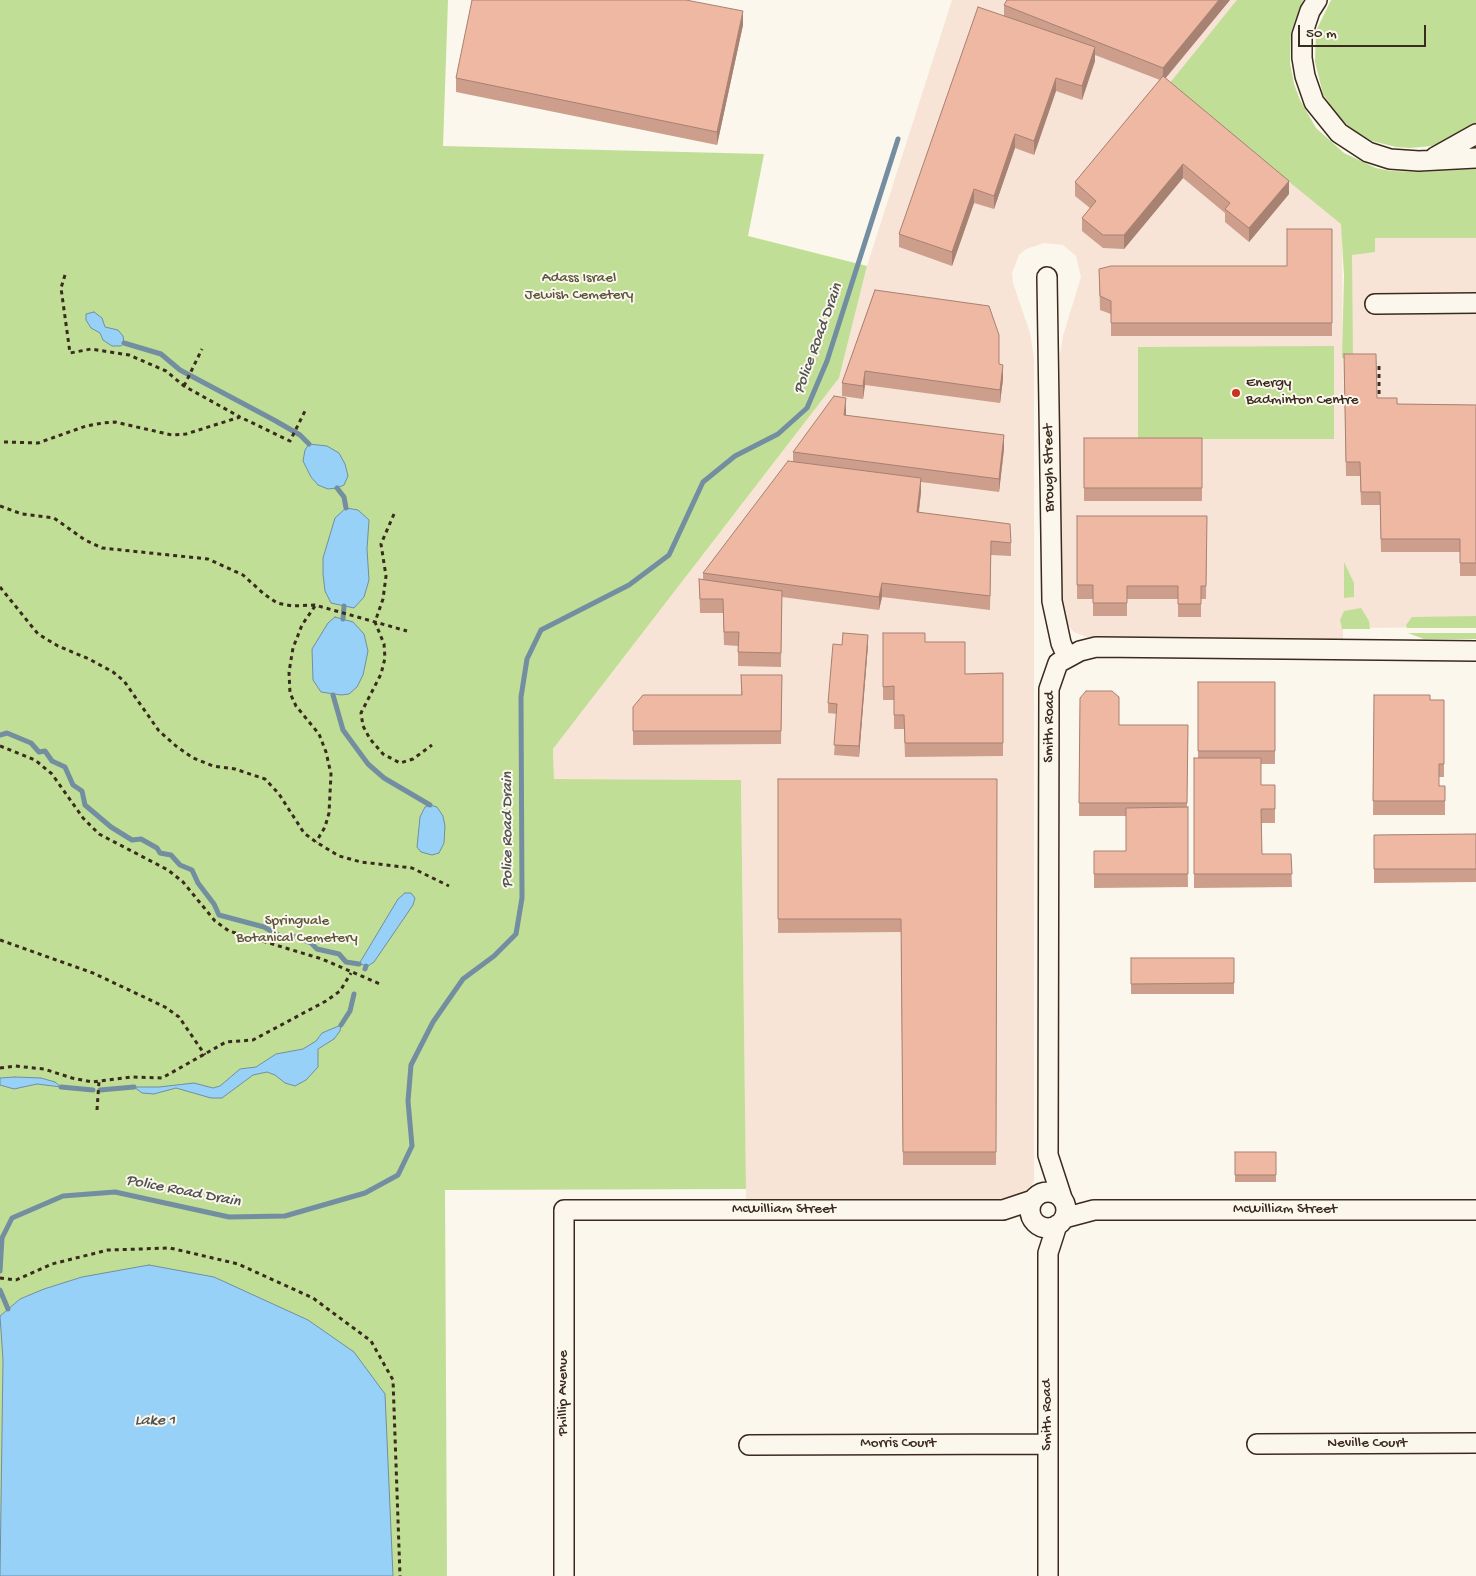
<!DOCTYPE html>
<html>
<head>
<meta charset="utf-8">
<style>
  body { margin:0 }
  #map { position:relative; width:1476px; height:1576px; overflow:hidden; background:#fbf7ec; font-family:"Gochi Hand",sans-serif }
  canvas { display:block }
  .scale { position:absolute; left:1298px; top:25px; width:128px; height:22px; box-sizing:border-box; border:2px solid #3b2a1e; border-top:0; padding-left:6px; font-size:15px; line-height:18px; white-space:nowrap; color:#3b2a1e; -webkit-text-stroke:4px #fbf7ec; paint-order:stroke }
</style>
</head>
<body>
<div id="map">
<canvas width="1476" height="1576"></canvas>
<div class="scale">50 m</div>
</div>
<script>
const c = document.querySelector('canvas').getContext('2d');
c.lineJoin = 'round';
function fillPath(path, color) { c.fillStyle = color; c.fill(path, 'evenodd'); }
const shape = rows => new Path2D(rows.map(r => 'M' + r).join(''));
function strokePath(path, color, width, dash) { c.strokeStyle = color; c.lineWidth = width; c.lineCap = dash ? 'butt' : 'round'; c.setLineDash(dash || []); c.stroke(path); }
function drawText(font, color, halo, rows, align = 'center') {
  c.font = font + ' "Gochi Hand",sans-serif'; c.lineWidth = 4; c.setLineDash([]); c.textBaseline = 'middle'; c.strokeStyle = halo; c.fillStyle = color; for (const [text, x, y, turn = 0] of rows) {
    c.save(); c.translate(x, y); c.rotate((+turn || 0) * Math.PI / 180); c.textAlign = isNaN(turn) ? turn : align; if (halo) c.strokeText(text, 0, 0); c.fillText(text, 0, 0); c.restore();
  }
}
fillPath(shape([
  [952,0,1245,0,1342,224,1343,393,1344,276,1351,250,1383,233,1476,233,1476,627,1343,628,1343,639,1094,640,1074,632,1065,622,1060,601,1060,354,1063,336,1081,277,1076,256,1063,245,1044,243,1026,249,1019,255,1012,273,1013,283,1030,333,1034,357,1034,1180,1028,1193,1008,1200,746,1200,741,780,554,779,553,749,839,378,867,266]
]), '#f7e4d6');
fillPath(shape([
  [0,0,448,0,443,146,764,154,748,236,867,266,839,378,553,749,554,779,741,780,746,1189,445,1190,447,1576,0,1576],
  [1237,0,1303,0,1291,32,1290,63,1294,84,1300,100,1316,128,1344,153,1376,168,1391,171,1422,172,1476,169,1476,238,1375,238,1375,252,1352,255,1353,358,1342,358,1344,276,1341,224,1169,84],
  [1331,0,1476,0,1476,123,1446,142,1432,146,1410,148,1396,147,1372,141,1350,128,1335,112,1323,94,1315,62,1316,31],
  [1334,346,1334,439,1138,439,1138,347],
  [1344,562,1354,583,1354,597,1344,598],
  [1361,608,1369,621,1370,629,1341,629,1342,628,1340,620,1344,611],
  [1476,616,1476,628,1407,628,1406,625,1412,617],
  [1408,633,1476,633,1476,639,1424,639]
]), '#c1de96');
const water = shape([
  [94,312,102,318,105,327,118,330,123,336,124,343,121,346,112,346,103,340,100,333,91,328,86,320,86,314,94,312],
  [309,444,327,446,339,453,345,464,348,476,344,485,337,488,328,489,318,485,311,477,303,461,305,450,309,444],
  [346,508,358,510,369,520,367,549,369,580,364,597,354,608,331,603,325,591,323,574,323,558,335,518,346,508],
  [335,617,353,622,364,634,368,651,363,675,357,687,349,694,341,695,321,692,313,680,312,649,328,623,335,617],
  [430,805,437,807,443,816,445,826,444,843,439,853,432,855,421,852,417,847,420,817,425,807,430,805],
  [405,893,411,893,415,898,413,905,374,962,368,966,359,964,398,899,405,893],
  [341,1025,340,1031,334,1039,318,1049,318,1067,306,1080,295,1086,285,1083,275,1075,267,1072,253,1075,222,1098,211,1098,176,1088,154,1094,142,1093,134,1087,159,1087,194,1083,213,1088,220,1086,240,1069,256,1067,276,1054,303,1049,316,1041,322,1033,341,1025],
  [15,1077,41,1078,55,1082,61,1087,37,1084,14,1089,0,1085,0,1078,15,1077],
  [149,1265,214,1277,308,1320,354,1352,385,1394,393,1576,0,1576,3,1360,0,1316,20,1299,44,1289,82,1277,149,1265]
]);
fillPath(water, '#97d1f7');
strokePath(water, '#728ea0', 1);
strokePath(shape([
  [124,343,161,354,180,370,274,420,300,435,309,444],
  [337,488,344,497,346,508],
  [343,619,344,606],
  [333,695,343,730,368,764,384,778,430,805],
  [0,735,7,733,31,743,39,752,45,751,52,761,65,767,73,785,82,791,85,805,111,827,132,840,141,839,157,848,160,853,171,855,180,865,192,870,198,883,214,904,219,915,264,927,282,937,290,935,311,943,317,949,339,954,346,962,359,964],
  [365,969,366,966],
  [341,1025,350,1011,354,994],
  [61,1087,93,1090],
  [100,1090,134,1087],
  [0,1271,2,1238,12,1218,63,1196,115,1192,229,1217,285,1216,365,1193,398,1175,412,1146,408,1101,411,1065,433,1022,463,979,494,956,516,934,522,898,521,697,527,659,541,630,629,585,669,555,703,482,735,456,778,434,807,408,827,361,898,139],
  [0,1290,8,1309]
]), '#728ea0', 5);
const minor = shape([
  [1317,0,1310,11,1302,35,1302,58,1305,76,1314,102,1339,133,1368,152,1390,159,1419,161,1476,158],
  [1435,157,1476,134],
  [1047,277,1052,601,1061,643,1067,657],
  [1375,304,1476,303],
  '1030 1210a18 18 0 1 1 36 0a18 18 0 1 1-36 0Z',
  [1062,1198,1048,1155,1049,689,1058,663,1080,651,1096,647,1476,651],
  [1064,1218,1094,1210,1476,1210],
  [1257,1444,1476,1443],
  [749,1445,1048,1444],
  [564,1576,564,1210,1003,1210,1033,1200],
  [1048,1576,1048,1253,1057,1225]
]);
strokePath(minor, '#3b2a1e', 22);
strokePath(shape([
  [65,275,61,288,70,353,91,349,129,355,166,371,184,386,240,417],
  [1372,365,1379,365,1379,400],
  [184,386,202,349],
  [4,442,38,443,86,426,103,423,115,422,172,435,186,434,240,417,290,441,306,409],
  [0,506,22,514,54,518,85,540,102,548,208,559,243,575,264,594,277,603,292,606,315,605,407,631],
  [394,514,381,544,386,576,383,599,375,622,384,644,385,658,381,674,361,713,363,726,370,739,383,754,400,763,413,759,432,745],
  [0,587,38,634,58,646,89,659,113,672,124,681,159,731,176,746,193,758,213,766,235,769,265,779,279,794,304,833,316,842,339,856,361,862,412,868,449,886],
  [315,606,302,625,293,648,289,672,290,693,296,706,319,734,326,752,331,774,329,813,325,827,316,842],
  [0,746,35,760,52,774,83,818,99,834,168,870,183,882,215,921,229,931,322,959,380,984],
  [0,940,93,973,165,1007,179,1017,205,1055],
  [0,1068,15,1066,44,1069,72,1078,92,1082,132,1077,162,1078,226,1042,253,1040,326,1001,340,991,351,973],
  [97,1110,99,1081],
  [0,1278,16,1280,52,1264,108,1250,170,1248,238,1264,313,1298,371,1341,393,1380,400,1576]
]), '#3b2a1e', 3, [4, 4]);
strokePath(minor, '#fbf7ec', 19);
fillPath(shape([
  [1230,0,1165,79,1289,194,1249,242,1225,222,1225,213,1183,178,1124,249,1103,248,1082,231,1082,218,1090,208,1075,196,1075,182,1160,80,1095,55,1095,61,1082,100,1056,91,1034,155,1015,148,994,209,974,203,952,266,899,247,899,234,1004,16,1004,5],
  [743,25,717,145,456,92,456,78],
  [1332,229,1332,336,1111,336,1111,314,1100,310,1099,269,1287,266],
  [875,290,999,364,1003,379,1000,403,865,385,863,399,842,396,842,383],
  [1344,354,1377,398,1397,404,1476,405,1476,576,1460,576,1460,552,1381,552,1380,505,1361,505,1360,476,1346,476],
  [846,412,846,415,1004,449,999,492,921,482,921,492,919,512,1011,543,1011,556,991,555,990,610,882,597,879,610,782,597,781,667,738,666,738,646,724,645,723,613,700,613,699,579,703,580,703,573,793,461,793,452],
  [1084,438,1202,438,1202,501,1084,501],
  [1077,516,1207,516,1206,599,1201,599,1201,617,1178,617,1178,599,1127,599,1127,616,1093,616,1093,599,1077,599],
  [883,633,925,642,965,674,1003,673,1003,756,905,757,904,729,894,729,894,700,883,700],
  [868,645,859,757,834,755,837,714,828,713,828,703],
  [741,675,782,675,781,744,633,745,633,707,741,695],
  [1198,682,1275,682,1275,764,1261,764,1261,785,1275,785,1275,823,1261,823,1262,854,1291,854,1292,887,1194,888,1194,758,1198,758],
  [1374,695,1430,700,1444,700,1444,777,1439,777,1439,786,1445,786,1445,815,1373,815],
  [1080,698,1119,725,1188,725,1187,807,1188,887,1094,888,1094,851,1126,851,1126,816,1079,816],
  [778,779,997,779,996,1165,903,1165,901,932,778,933],
  [1476,834,1476,882,1374,883,1374,835],
  [1131,958,1234,958,1234,994,1131,994],
  [1235,1152,1276,1152,1276,1182,1235,1182]
]), '#cd9e8c');
fillPath(shape([
  [1219,0,1230,0,1163,81,1163,68],
  [743,11,743,25,717,145,717,132],
  [1095,47,1095,61,1082,100,1082,86],
  [1056,78,1056,91,1034,155,1034,141],
  [1015,134,1015,148,994,209,994,196],
  [1183,164,1183,178,1124,249,1124,235],
  [1289,181,1289,194,1249,242,1249,228],
  [974,189,974,203,952,266,952,252],
  [1003,365,1003,379,1000,403,1000,390],
  [865,371,865,385,863,399,863,386],
  [846,398,846,412,844,429,844,415],
  [1004,435,1004,449,999,492,999,479],
  [921,478,921,492,917,525,917,512],
  [882,583,882,597,879,610,879,597],
  [868,635,868,645,859,757,859,746]
]), '#a78172');
const building = shape([
  [472,0,686,0,743,11,717,132,456,78,472,0],
  [1007,0,1219,0,1163,68,1004,5,1007,0],
  [978,7,1095,47,1082,86,1056,78,1034,141,1015,134,994,196,974,189,952,252,899,234,978,7],
  [1163,76,1289,181,1249,228,1225,209,1230,203,1183,164,1124,235,1103,235,1082,218,1096,201,1075,182,1163,76],
  [1287,229,1332,229,1332,323,1111,323,1111,301,1100,296,1099,269,1111,266,1287,266,1287,229],
  [875,290,989,306,999,335,999,364,1003,365,1000,390,865,371,863,386,842,383,875,290],
  [1344,354,1376,354,1377,398,1397,398,1397,404,1476,405,1476,563,1460,563,1460,539,1381,539,1380,492,1361,492,1360,462,1346,462,1344,354],
  [834,396,846,398,844,415,1004,435,999,479,793,452,834,396],
  [1084,438,1202,438,1202,488,1084,488,1084,438],
  [788,461,921,478,917,512,1010,524,1011,543,991,541,990,596,882,583,879,597,703,573,788,461],
  [1077,516,1207,516,1206,586,1201,586,1201,604,1178,604,1178,586,1127,586,1127,603,1093,603,1093,585,1077,585,1077,516],
  [699,579,782,591,781,653,738,652,739,632,724,632,723,599,700,599,699,579],
  [843,633,868,635,859,746,834,745,837,704,828,703,833,644,842,645,843,633],
  [883,633,925,633,925,642,965,642,965,674,1003,673,1003,743,905,743,904,715,894,715,894,686,883,687,883,633],
  [741,675,782,675,781,731,633,731,633,707,643,695,742,695,741,675],
  [1198,682,1275,682,1275,751,1198,751,1198,682],
  [1086,691,1112,691,1119,697,1119,725,1188,725,1187,803,1079,803,1080,698,1086,691],
  [1374,695,1430,695,1430,700,1444,700,1444,764,1439,764,1439,786,1445,786,1445,801,1373,801,1374,695],
  [1194,758,1261,758,1261,785,1275,785,1275,809,1261,809,1262,854,1291,854,1292,874,1194,874,1194,758],
  [778,779,997,779,996,1152,903,1152,901,919,778,919,778,779],
  [1188,807,1188,874,1094,874,1094,851,1126,851,1126,808,1188,807],
  [1476,834,1476,869,1374,869,1374,835,1476,834],
  [1131,958,1234,958,1234,983,1131,984,1131,958],
  [1235,1152,1276,1152,1276,1175,1235,1175,1235,1152]
]);
fillPath(building, '#eeb8a3');
strokePath(building, '#a78172', 1);
for (const [x, y, r, color] of [
  [1236,393,5,"#c8321e"]
]) { const dot = new Path2D(); dot.arc(x, y, r, 0, 2 * Math.PI); c.fillStyle = color; c.fill(dot); strokePath(dot, '#fbf7ec', 2); }
drawText('15px', '#5c573c', '#fbf7ec', [
  ["Adass Israel",579,279],
  ["Jewish Cemetery",579,296],
  ["Springvale",297,922],
  ["Botanical Cemetery",297,939]
]);
drawText('15px', '#3b2a1e', '#fbf7ec', [
  ["Energy",1246,384],
  ["Badminton Centre",1246,401]
], 'left');
drawText('15px', '#3b2a1e', '#fbf7ec', [
  ["Brough Street",1050,468,-91],
  ["Smith Road",1050,727,-89],
  ["McWilliam Street",784,1210],
  ["McWilliam Street",1285,1210],
  ["Phillip Avenue",564,1393,-90],
  ["Smith Road",1048,1415,-90],
  ["Morris Court",898,1444],
  ["Neville Court",1367,1444]
]);
drawText('italic 16px', '#525454', '#fbf7ec', [
  ["Police Road Drain",819,339,-70],
  ["Police Road Drain",509,830,-90],
  ["Police Road Drain",183,1192,11],
  ["Lake 1",155,1422]
]);
</script>
</body>
</html>
